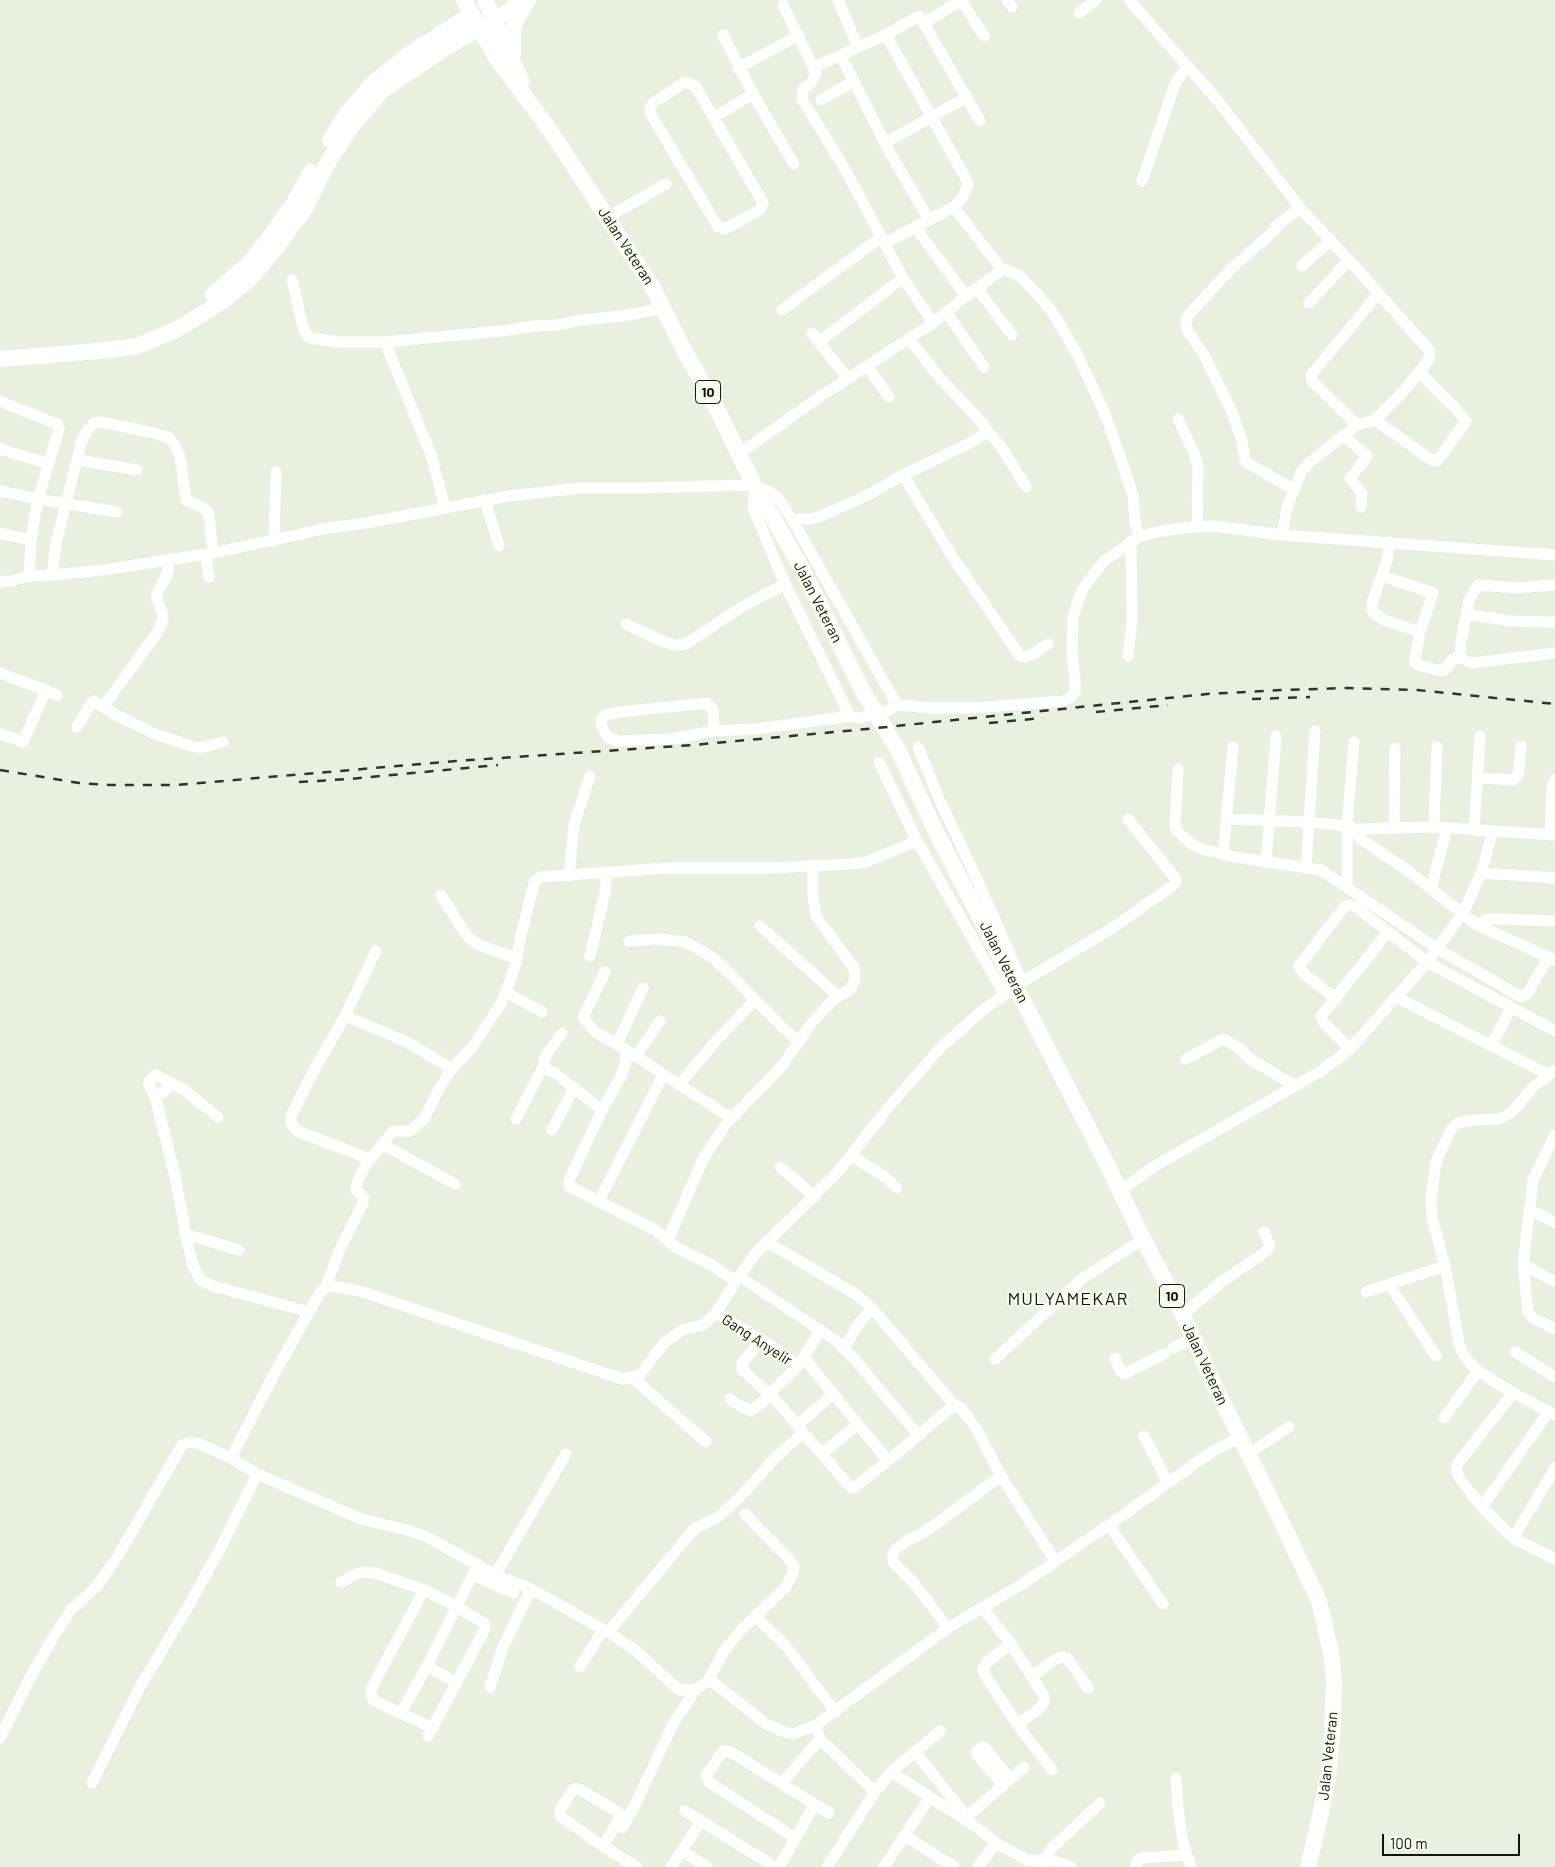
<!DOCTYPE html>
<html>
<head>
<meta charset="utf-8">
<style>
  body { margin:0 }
  #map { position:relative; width:1555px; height:1867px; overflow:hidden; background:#eaf0e0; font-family:Barlow,sans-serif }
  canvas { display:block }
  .scale { position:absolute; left:1382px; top:1834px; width:138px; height:22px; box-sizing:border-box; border:2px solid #12140f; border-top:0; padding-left:6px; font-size:15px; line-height:18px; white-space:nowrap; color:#12140f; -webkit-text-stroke:4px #f7feed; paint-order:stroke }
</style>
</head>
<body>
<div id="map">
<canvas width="1555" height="1867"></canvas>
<div class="scale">100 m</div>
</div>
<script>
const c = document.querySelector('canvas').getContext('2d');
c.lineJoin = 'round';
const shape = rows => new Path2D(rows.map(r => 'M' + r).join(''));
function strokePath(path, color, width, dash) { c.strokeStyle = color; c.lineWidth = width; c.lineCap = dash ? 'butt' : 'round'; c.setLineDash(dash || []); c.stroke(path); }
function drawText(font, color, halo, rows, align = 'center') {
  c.font = font + ' Barlow,sans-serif'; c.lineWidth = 4; c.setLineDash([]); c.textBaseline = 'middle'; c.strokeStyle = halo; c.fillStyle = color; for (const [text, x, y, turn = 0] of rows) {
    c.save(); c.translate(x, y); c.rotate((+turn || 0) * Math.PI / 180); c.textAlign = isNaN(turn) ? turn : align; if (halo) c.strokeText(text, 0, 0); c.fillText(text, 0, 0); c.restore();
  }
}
strokePath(shape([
  [838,0,858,47],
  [961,0,984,36],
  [1007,0,1012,7],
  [1129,0,1219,102,1300,208,1349,260,1428,349,1430,352,1429,359,1404,391,1375,420],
  [783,5,816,73,811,83,803,89,802,99,846,171,903,278,933,323],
  [1079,13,1096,0],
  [923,24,961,0],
  [723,35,753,94,794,164],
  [841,56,888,149,929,220],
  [814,67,886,35,917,17,920,17,980,121],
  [738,68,799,35],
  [685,82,693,85,697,89,763,203,761,209,725,229,718,227,650,113,650,108,653,103,685,82],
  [821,100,854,81],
  [713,118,753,94],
  [885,143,967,97],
  [1142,181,1175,84,1183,72,1189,68],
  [954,207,1002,270],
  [608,217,666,184],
  [916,228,966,296],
  [885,243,954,207,963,197,968,185,965,177,886,35],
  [1302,266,1331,240],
  [292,280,304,331,310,338,339,342,385,342,431,455,445,507],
  [977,288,1012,335],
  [1309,303,1349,260],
  [782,310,881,237],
  [947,313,984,367],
  [812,333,847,378],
  [909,339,939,377,975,415,1002,448,1026,487],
  [385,342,510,330,533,326,558,325,581,320,623,316,663,308],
  [819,342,903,278],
  [867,366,889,397],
  [0,401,57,424,59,429,38,499,31,540,29,576],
  [1178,419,1194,453,1198,467,1197,527],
  [1357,425,1312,381,1311,375,1379,293],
  [1343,435,1367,456,1366,458,1350,479,1362,493,1361,507],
  [0,449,49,464],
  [739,454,818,398,933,323,966,296,1002,270,1007,270,1021,277,1037,294,1053,313,1077,354,1105,414,1121,459,1133,496,1135,523,1139,537],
  [78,460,137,470],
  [903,475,950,553,1020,656,1025,657,1033,654,1048,644],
  [755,487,753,508,785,584,850,716,859,718,887,711,897,705,930,708,973,708,1063,701,1070,698,1076,691,1072,652,1073,618,1079,598,1084,587,1104,561,1139,537,1156,532,1183,528,1214,526,1282,535,1555,555],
  [1293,489,1249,464,1245,460,1242,441,1232,412,1204,355,1187,330,1186,322,1189,314,1231,269,1276,229,1276,226,1300,208],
  [0,491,38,499,117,512],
  [485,500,499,546],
  [792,519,810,519,819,517,868,495,903,475,968,444,988,432],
  [0,533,31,540],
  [1282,535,1287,508,1301,472,1310,462,1357,425,1375,420,1433,461,1438,460,1466,421,1453,406,1419,372],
  [274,541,276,472],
  [1390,542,1387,560,1372,603,1372,611,1384,620,1420,632],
  [206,554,209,577],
  [52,575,56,543,81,443,86,432,94,423,101,422,149,432,168,437,174,444,180,456,186,500,204,508,209,514,213,553],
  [1382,576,1433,593,1420,632,1415,658,1415,663,1418,665,1436,670,1445,670,1453,659,1460,658,1472,663,1555,653],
  [0,582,11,581,29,576,52,575,103,570,213,553,328,528,366,523,509,496,581,488,639,488,749,485,769,491,777,497,792,519,897,705],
  [1466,614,1510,621,1555,622],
  [626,624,664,642,674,645,686,644,740,608,785,584],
  [1128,656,1132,621,1131,541],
  [1460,658,1461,642,1469,600,1478,585,1515,588,1555,585],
  [0,673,57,695],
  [103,707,116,715,155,734,188,745,200,748,223,742],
  [77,727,92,702,94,701,103,707,157,633,163,619,163,614,157,599,157,593,167,575,169,560],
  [714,731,713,709,707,703,619,712,605,715,601,720,601,725,608,738,618,741,672,739,714,731,756,729,850,716],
  [0,734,23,742,46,690],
  [918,747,940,801,977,879,1022,982],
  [879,762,917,841,1004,994],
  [1178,769,1175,826,1177,831,1193,845,1205,850,1223,854,1233,747],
  [1477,778,1514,780,1518,775,1521,746],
  [1226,819,1309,822,1347,826,1356,829,1434,827,1555,835],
  [1434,827,1437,747],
  [1394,828,1395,748],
  [1356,829,1356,834,1361,839,1407,870,1477,925,1555,960],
  [1474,830,1480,737],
  [1550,835,1552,786,1555,780],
  [1223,854,1235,857,1321,870,1438,949,1521,997,1527,994,1548,958],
  [1266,862,1276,736],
  [1306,867,1315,731],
  [1481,873,1555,878],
  [569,876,574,825,590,776],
  [1347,886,1347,826,1354,742],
  [1431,889,1447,828],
  [441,895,467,936,479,945,516,958],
  [1477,925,1488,919,1499,919,1555,921],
  [760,926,838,996],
  [629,941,658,939,685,942,700,950,713,958,727,971,785,1030,799,1041],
  [590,956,605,893,607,872],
  [605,972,583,1017,594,1031,626,1050,626,1062,621,1076,602,1110,569,1180,569,1186,655,1230,677,1248,710,1264,736,1281],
  [506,992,542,1012],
  [1396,997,1547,1074],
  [1336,999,1303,973,1299,966,1345,906,1349,905,1356,907,1427,962,1555,1031],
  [345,1016,407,1042,452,1069],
  [617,1044,643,988],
  [1491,1046,1511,1008],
  [1350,1049,1323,1022,1321,1016,1388,932],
  [626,1050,731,1118],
  [636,1056,660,1021],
  [1186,1059,1223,1039,1239,1048,1250,1059,1295,1086],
  [543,1067,546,1055,562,1033],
  [1555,1070,1533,1087,1512,1112,1499,1119,1473,1120,1458,1123,1451,1129,1436,1162,1431,1200,1432,1218,1445,1266,1459,1343,1462,1352,1467,1360,1478,1371,1513,1393,1555,1415],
  [170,1083,183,1089,218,1117],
  [679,1085,714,1043,755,1000],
  [155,1096,164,1092,170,1083,156,1075,149,1081,149,1085,155,1096,175,1176,188,1245,193,1265,200,1280,213,1286,309,1312],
  [516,1119,543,1067,555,1073,602,1110],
  [552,1130,574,1088],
  [1555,1135,1533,1180,1523,1264,1528,1312,1533,1318,1555,1329],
  [382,1144,455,1184],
  [852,1156,885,1177,897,1188],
  [370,1159,297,1131,291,1123,291,1116,313,1072,345,1016,376,951],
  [780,1167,815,1197],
  [1120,1191,1155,1166,1295,1086,1321,1071,1350,1049,1427,962,1463,913,1481,873,1493,831],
  [599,1201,663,1075],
  [1529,1209,1555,1223],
  [185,1234,239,1250],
  [668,1240,703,1159,726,1124,781,1067,810,1025,832,1001,850,989,854,983,855,977,854,968,816,916,813,898,813,866],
  [1523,1264,1555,1282],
  [739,1276,835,1340,856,1361,918,1435],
  [1389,1284,1436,1356],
  [326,1287,340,1249,363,1203,364,1198,357,1191,356,1185,365,1166,393,1131,410,1131,424,1119,440,1087,452,1069,473,1046,500,1005,506,992,516,963,521,935,533,887,535,881,540,877,667,868,772,868,850,864,866,862,917,841],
  [1366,1292,1445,1266],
  [716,1313,773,1347,798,1366],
  [1183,1315,1221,1282,1267,1251,1270,1245,1264,1232],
  [760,1340,742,1364,742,1369,780,1405,851,1488,855,1487,888,1461,954,1405,872,1308,855,1294,767,1242],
  [1173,1348,1192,1339],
  [843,1349,860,1322,872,1308],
  [1515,1352,1555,1377],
  [804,1358,888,1461],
  [1115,1358,1121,1372,1124,1374,1164,1354],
  [995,1359,1082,1279,1143,1239],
  [633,1378,706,1442],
  [1513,1393,1462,1458,1457,1465,1457,1472,1460,1479,1482,1507,1513,1538,1555,1559],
  [769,1394,798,1366,821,1330],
  [730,1399,737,1404,751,1411,770,1396],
  [954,1405,960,1407,976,1428,1001,1476,1055,1561],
  [1444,1418,1478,1371],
  [798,1425,833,1394],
  [1144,1436,1168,1483],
  [822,1454,858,1424],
  [1248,1454,1289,1427],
  [231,1458,257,1474,361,1519,407,1530,429,1538,495,1575,531,1589,608,1632,636,1651,679,1690,696,1689,708,1681,714,1683,765,1723,781,1731,793,1734,816,1725,948,1628,1019,1586,1109,1525,1210,1453,1240,1437],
  [1482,1507,1549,1411],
  [1109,1525,1163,1604],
  [1513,1538,1555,1468],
  [473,1575,513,1593],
  [495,1575,566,1454],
  [341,1582,361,1572,375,1573,424,1590,456,1606,485,1624,485,1629,428,1736],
  [424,1590,371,1689,371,1694,374,1701,433,1728],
  [982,1607,1011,1644,1044,1696,1044,1702,1038,1710,1017,1724,983,1672,983,1669,987,1662,1011,1644],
  [756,1617,786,1646,835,1712],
  [948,1628,914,1583,894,1563,892,1559,893,1554,897,1548,910,1539,925,1532,1001,1476],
  [608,1632,691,1533,696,1528,718,1517,739,1498,776,1457,803,1433],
  [427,1666,457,1683],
  [580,1667,603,1630],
  [1032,1676,1056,1659,1063,1657,1067,1658,1088,1688],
  [708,1681,724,1651,742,1629,786,1587,793,1573,794,1566,787,1557,745,1514],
  [490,1687,503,1647,531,1589],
  [401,1713,427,1666,478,1564],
  [1017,1724,1052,1770],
  [816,1725,820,1739,875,1792],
  [0,1738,31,1676,54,1636,71,1610,96,1587,118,1556,182,1445,191,1442,200,1444,231,1458,272,1378,309,1312,321,1291,326,1287,333,1286,363,1292,622,1379,639,1376,664,1343,682,1330,703,1325,716,1313,739,1276,757,1252,837,1173,887,1109,941,1047,983,1010,1022,982,1111,929,1175,884,1176,881,1175,878,1128,819],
  [915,1752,967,1817],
  [891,1772,972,1824,996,1843,1027,1860,1038,1861,1046,1858,1071,1867],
  [92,1783,140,1687,189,1605,221,1547,257,1474],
  [782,1783,820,1739],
  [1003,1785,977,1755,977,1751,982,1747,984,1747,1010,1779],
  [685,1811,775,1867],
  [967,1817,1024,1767],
  [622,1828,634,1807,673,1724,696,1689],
  [904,1835,954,1867],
  [795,1838,709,1782,707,1777,707,1774,723,1751,729,1751,829,1813],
  [603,1846,621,1815,618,1812,579,1789,573,1789,560,1810,561,1817,603,1846,636,1867],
  [682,1851,707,1867],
  [1187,1855,1191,1867],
  [671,1867,701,1821],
  [779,1867,815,1804],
  [827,1867,875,1792,891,1772,940,1731],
  [884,1867,930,1797],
  [978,1867,996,1843],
  [1043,1867,1046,1858,1051,1849,1100,1803],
  [1136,1867,1137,1862,1141,1858,1187,1855,1183,1843,1178,1807,1176,1778]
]), '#fff', 11);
strokePath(shape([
  [483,26,495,20,523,0]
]), '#fff', 15);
strokePath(shape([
  [464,0,495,56,552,133,653,288,685,352,715,405,753,483,801,567,864,693,899,752,935,830,1109,1168,1143,1239,1183,1315,1214,1384,1274,1506,1319,1601,1332,1657,1334,1683,1332,1736,1329,1771,1321,1812,1308,1867],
  [485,0,522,82],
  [513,54,513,31,515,22,528,0],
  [330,140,345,116,375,81,411,53,472,14],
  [213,295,248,264,270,237,295,201,311,172],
  [0,359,99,351,137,346,178,329,223,301,253,276,277,247,306,207,327,164,354,123,383,90,445,48,480,28]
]), '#fff', 16);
strokePath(shape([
  [1252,699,1310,697],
  [1096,712,1168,705],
  [989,723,1043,718],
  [0,770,79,783,109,785,176,785,456,761,693,745,867,729,1207,694,1281,690,1348,688,1417,690,1555,704],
  [299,782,349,779,498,765]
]), '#30322c', 2.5, [9, 9]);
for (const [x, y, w] of [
  [708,392,25],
  [1172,1296,25]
]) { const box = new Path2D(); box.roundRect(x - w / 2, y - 11.5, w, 23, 4); c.fillStyle = '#f7feed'; c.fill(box); strokePath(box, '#12140f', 1); }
drawText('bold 14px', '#12140f', null, [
  ["10",708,392],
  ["10",1172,1296]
]);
drawText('15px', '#12140f', '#f7feed', [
  ["Jalan Veteran",626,246,57],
  ["Jalan Veteran",818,602,63],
  ["Jalan Veteran",1004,962,63],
  ["Gang Anyelir",757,1340,33],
  ["Jalan Veteran",1205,1364,65],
  ["Jalan Veteran",1328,1756,-84]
]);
c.letterSpacing = '1px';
drawText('18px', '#12140f', '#f7feed', [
  ["MULYAMEKAR",1068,1299]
]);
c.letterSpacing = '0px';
</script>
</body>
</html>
